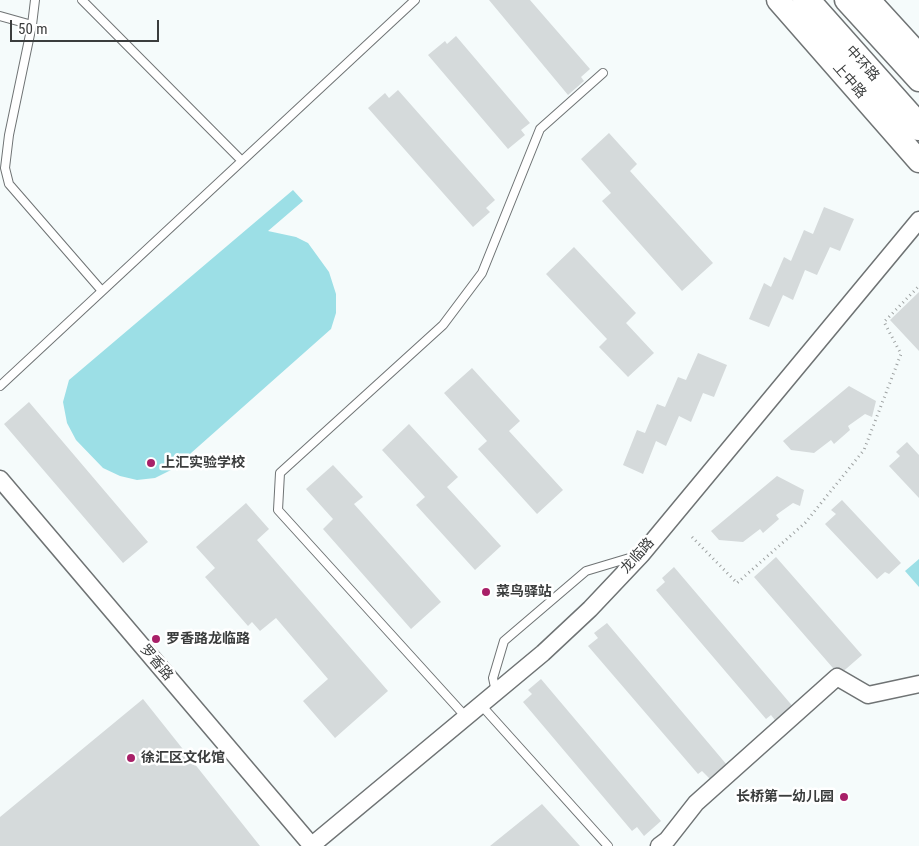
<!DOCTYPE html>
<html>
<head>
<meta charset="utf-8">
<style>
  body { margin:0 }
  #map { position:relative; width:919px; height:846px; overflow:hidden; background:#f5fbfb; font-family:"Roboto Condensed",sans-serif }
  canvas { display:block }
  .scale { position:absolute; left:10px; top:20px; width:149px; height:22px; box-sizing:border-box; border:2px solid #3b3d3d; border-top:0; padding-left:6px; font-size:15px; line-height:18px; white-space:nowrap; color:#3b3d3d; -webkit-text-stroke:4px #fff; paint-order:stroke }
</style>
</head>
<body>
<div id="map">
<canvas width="919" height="846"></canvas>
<div class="scale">50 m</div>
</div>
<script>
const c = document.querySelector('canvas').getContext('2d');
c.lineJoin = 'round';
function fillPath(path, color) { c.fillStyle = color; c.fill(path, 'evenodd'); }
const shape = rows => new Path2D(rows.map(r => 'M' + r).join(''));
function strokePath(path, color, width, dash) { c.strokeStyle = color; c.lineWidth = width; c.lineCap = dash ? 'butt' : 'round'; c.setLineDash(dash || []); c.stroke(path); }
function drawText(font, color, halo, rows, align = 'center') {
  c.font = font + ' "Roboto Condensed","Noto Sans SC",sans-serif'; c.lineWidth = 5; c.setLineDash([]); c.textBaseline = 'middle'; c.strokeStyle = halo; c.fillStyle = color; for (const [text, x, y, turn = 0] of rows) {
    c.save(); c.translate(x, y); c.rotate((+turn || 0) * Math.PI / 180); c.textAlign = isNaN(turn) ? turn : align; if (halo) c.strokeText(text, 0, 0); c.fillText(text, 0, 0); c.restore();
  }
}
fillPath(shape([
  [293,190,303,201,268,231,296,237,308,243,329,272,336,294,336,313,331,329,173,469,155,478,137,480,120,476,103,468,76,440,67,423,63,402,69,380],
  [919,559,919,587,905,571]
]), '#9cdfe6');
fillPath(shape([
  [489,0,530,0,590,69,581,77,584,81,568,95],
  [456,36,530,123,521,130,525,135,508,149,428,55,445,41,447,44],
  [398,90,495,200,486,208,490,212,473,227,368,108,385,93,389,98],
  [609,133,637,164,630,171,713,263,682,291,602,201,611,193,581,159],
  [824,207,854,219,840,251,830,247,817,275,805,270,793,300,783,295,769,327,749,319,764,283,771,287,784,257,791,261,804,230,813,234],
  [574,247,636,313,626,323,654,353,628,377,599,347,607,339,546,274],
  [919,292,919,351,890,320],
  [698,353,727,365,714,397,703,393,691,422,679,416,666,446,656,441,643,474,623,465,637,430,645,433,657,404,665,407,678,377,686,380],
  [472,368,520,421,509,431,563,490,537,514,478,449,487,441,444,393],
  [849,386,876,401,872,417,865,414,848,426,850,430,834,444,831,440,814,453,791,450,783,441],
  [29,402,148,542,123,563,4,424],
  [409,424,458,477,447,487,501,546,475,570,416,505,425,497,382,450],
  [907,442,919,455,919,498,889,466,900,456,896,452],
  [333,465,363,497,354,504,441,602,411,629,323,529,333,519,306,489],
  [777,476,804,490,800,506,793,503,776,515,779,519,763,533,760,529,743,542,719,540,711,531],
  [842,500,901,563,889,574,885,572,877,579,825,524,836,514,831,510],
  [246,503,269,529,257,540,388,691,335,738,303,701,328,679,276,618,260,631,252,622,248,626,205,577,215,568,196,547],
  [776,557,862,655,839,675,754,577],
  [674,567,795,709,778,724,771,715,766,719,656,590,665,582,662,578],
  [607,623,727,765,710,779,702,771,698,774,588,646,598,638,594,633],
  [541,679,661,821,644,836,637,827,632,831,523,702,532,694,528,690],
  [143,699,260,846,0,846,0,817],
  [542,804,580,846,490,846]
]), '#d5dadb');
const service = shape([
  [35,0,32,25,9,135,5,168,9,184,102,291],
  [82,0,242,161],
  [0,16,32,25],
  [0,386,415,0],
  [496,692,493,678,504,641,586,571,636,556],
  [481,705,608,846],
  [466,717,278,510,280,473,443,325,482,273,540,129,603,73]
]);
const minor = shape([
  [0,479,312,846],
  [311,846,543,653,590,609,642,554,919,220],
  [659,846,667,840,696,803,837,677,868,695,919,684]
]);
const secondary = shape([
  [778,0,919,161],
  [846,0,919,80]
]);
const trunk = shape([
  [806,0,919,127],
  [866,0,919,58]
]);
strokePath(service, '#6f7374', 10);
strokePath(minor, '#6f7374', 19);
strokePath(secondary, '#6f7374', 25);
strokePath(trunk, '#6f7374', 29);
strokePath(shape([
  [692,537,737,583,805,523,864,450,901,354,884,322,919,286]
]), '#9da1a1', 3, [1, 4]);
strokePath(service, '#fff', 8);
strokePath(minor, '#fff', 16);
strokePath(secondary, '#fff', 22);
strokePath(trunk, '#fff', 26);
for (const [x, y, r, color] of [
  [151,463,5,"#a82068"],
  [486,592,5,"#a82068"],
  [156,639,5,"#a82068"],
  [131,758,5,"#a82068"],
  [844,797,5,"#a82068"]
]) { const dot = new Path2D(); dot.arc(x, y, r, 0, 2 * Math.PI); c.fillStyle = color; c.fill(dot); strokePath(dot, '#fff', 2); }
drawText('14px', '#3b3d3d', '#fff', [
  ["中环路",862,64,48],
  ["上中路",849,81,49],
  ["龙临路",638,556,-48],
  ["罗香路",156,663,50]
]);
drawText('bold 14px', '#3b3d3d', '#fff', [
  ["上汇实验学校",161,463],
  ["菜鸟驿站",496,592],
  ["罗香路龙临路",166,639],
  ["徐汇区文化馆",141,758],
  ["长桥第一幼儿园",834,797,"right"]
], 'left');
</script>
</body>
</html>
